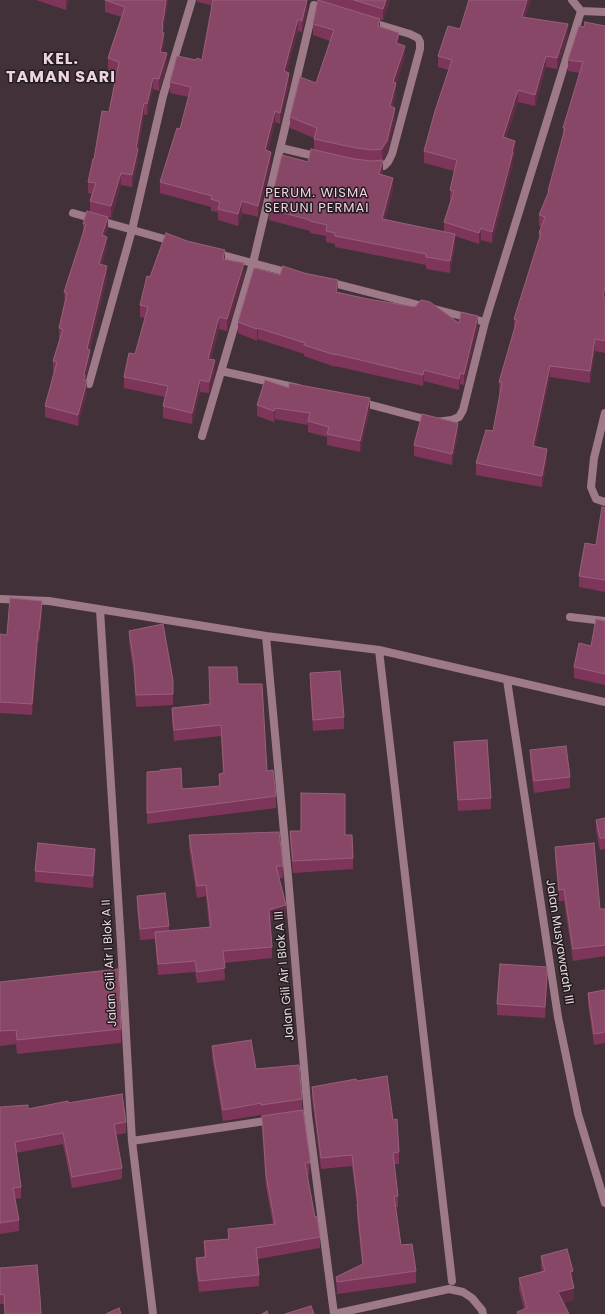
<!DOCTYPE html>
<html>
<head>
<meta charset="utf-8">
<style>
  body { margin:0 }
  canvas { display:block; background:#423138 }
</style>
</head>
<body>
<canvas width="605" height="1314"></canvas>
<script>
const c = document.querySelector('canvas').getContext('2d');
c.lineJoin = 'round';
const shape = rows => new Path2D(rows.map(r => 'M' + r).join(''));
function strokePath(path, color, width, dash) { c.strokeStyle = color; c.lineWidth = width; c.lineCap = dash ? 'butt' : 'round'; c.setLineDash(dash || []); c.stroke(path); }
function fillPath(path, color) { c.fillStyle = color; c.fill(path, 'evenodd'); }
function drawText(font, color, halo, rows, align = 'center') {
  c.font = font + ' Poppins,sans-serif'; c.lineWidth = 3; c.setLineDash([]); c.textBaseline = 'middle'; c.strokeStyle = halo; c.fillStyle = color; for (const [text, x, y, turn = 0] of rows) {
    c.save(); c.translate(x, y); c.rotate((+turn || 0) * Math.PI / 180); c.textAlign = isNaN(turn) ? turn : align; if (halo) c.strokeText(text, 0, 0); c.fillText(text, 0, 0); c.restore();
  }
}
strokePath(shape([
  [572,0,581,11,605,12],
  [370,22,410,34,418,38,420,42,420,49,392,154,388,162,384,166,373,167],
  [281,148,319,157],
  [73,213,175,242],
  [215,253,290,273],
  [329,282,485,322],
  [221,371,298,388],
  [89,384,132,230,163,96,192,0],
  [360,402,436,422,452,420,459,417,463,410,485,322,581,11],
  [605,413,594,458,591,487,596,499,605,502],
  [202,436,253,263,314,5],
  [0,599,49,601,266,636,379,650,605,702],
  [100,610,121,944,132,1141,153,1314],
  [570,617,605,621],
  [266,636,288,876,308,1115,334,1314],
  [379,650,452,1281],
  [507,680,558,1017,578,1114,605,1203],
  [132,1141,272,1120],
  [334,1314,449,1289,463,1292,472,1298,482,1310,483,1314]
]), '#9e7988', 8);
fillPath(shape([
  [36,0,69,0,66,10],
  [105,0,168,0,164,26,163,30,164,44,162,52,167,65,159,91,153,89,147,115,144,115,138,150,138,160,132,187,121,185,111,218,90,212,90,201,92,194,88,193,88,182,94,159,109,112,117,73,108,69,108,58,122,17,105,12],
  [197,0,307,0,307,9,302,32,298,31,286,72,289,85,280,124,275,122,268,151,271,163,258,217,242,213,238,226,218,220,218,212,211,211,211,207,160,193,160,182,180,129,189,97,170,93,170,82,196,60,202,60,212,9,211,9,211,5,197,2],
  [317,0,390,0,383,20],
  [531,0,525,18,568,36,557,69,546,67,535,106,518,102,506,138,515,152,513,159,513,163,492,243,481,240,479,244,455,236,455,246,450,273,426,269,426,265,335,247,335,244,326,242,326,236,310,233,310,231,269,220,269,209,308,162,314,150,314,138,290,128,290,117,316,83,330,41,313,35,313,24,380,27,399,44,405,57,396,83,396,94,393,107,395,120,387,152,383,159,382,160,383,172,382,175,393,190,385,219,444,232,444,222,451,201,450,201,450,190,454,171,424,163,424,151,449,70,438,67,438,56,460,29],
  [605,26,605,353,595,351,590,383,550,377,535,447,547,460,542,487,476,475,476,463,493,431,500,394,499,394,499,382,514,330,514,319,539,238,539,233,542,227,539,226,539,215,548,194,548,191,563,137,563,128,580,73,568,71,568,60,584,27],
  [83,224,108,228,105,236,107,248,102,265,107,278,90,350,90,361,85,380,87,392,78,426,45,417,45,406,54,372,53,372,53,361,60,339,59,339,59,328,65,303,64,292,83,234],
  [225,259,244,275,227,331,219,329,211,359,215,372,209,393,200,392,192,424,163,418,163,406,165,397,124,388,124,377,135,354,145,318,140,317,140,305,150,277],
  [338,292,459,323,478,327,464,385,460,384,459,390,424,381,423,386,335,366,335,367,304,356,304,354,258,339,257,341,238,333,238,322],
  [289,388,370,410,360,452,327,445,327,437,308,432,308,425,275,419,274,422,257,416,257,405],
  [458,434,452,465,414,456,414,445],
  [605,508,605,592,579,587,579,576,596,545],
  [42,612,39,642,38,642,32,715,0,713,0,634,7,635],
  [605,621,605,685,574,678,574,667,591,646],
  [129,631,173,694,173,705,136,707,134,675,129,642],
  [310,673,344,717,344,729,313,731,310,685],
  [238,684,267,771,276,796,276,808,147,824,147,772,182,789,219,786,219,774,223,774,221,736,174,741,172,720,172,708,209,704],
  [454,742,491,798,491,809,458,811,454,753],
  [530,750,570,777,570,788,534,793,530,761],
  [605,818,605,849,600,850,596,831,596,820],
  [290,831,345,835,353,858,353,869,293,873,290,843],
  [189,835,283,866,283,878,279,878,286,917,270,921,272,947,272,958,224,963,225,980,197,983,195,972,158,975,155,939,140,940,137,908,137,896,169,926,169,931,209,927,206,896,197,898,189,847],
  [555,847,600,909,605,909,605,956,573,961,564,901,559,901,555,858],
  [95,860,93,888,35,882,35,871],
  [0,982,121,1029,121,1043,17,1054,16,1044,0,1046],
  [547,984,545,1018,497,1015,497,1004],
  [605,990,605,1043,594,1045,588,1004,588,993],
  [212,1046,256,1069,302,1099,302,1110,310,1159,309,1175,307,1175,315,1217,320,1237,320,1248,258,1259,259,1275,259,1286,199,1292,196,1270,196,1258,204,1257,204,1241,228,1239,228,1229,273,1224,266,1187,262,1127,262,1116,261,1116,261,1115,223,1121,212,1057],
  [357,1081,393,1120,399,1152,399,1164,394,1164,398,1196,398,1207,396,1207,401,1245,416,1271,416,1283,337,1294,336,1277,362,1264,357,1216,357,1205,352,1166,321,1169,312,1098,312,1087],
  [68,1103,126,1122,126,1133,116,1135,122,1168,122,1179,72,1188,63,1144,16,1153,21,1187,21,1198,15,1199,19,1220,19,1231,0,1234,0,1107,28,1109],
  [541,1256,573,1282,574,1300,563,1303,569,1314,517,1314,517,1312,524,1309,519,1289,519,1278,542,1271,541,1267],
  [0,1268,41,1314,5,1314,4,1304,0,1304]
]), '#7d365a');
fillPath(shape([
  [66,0,69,0,66,10],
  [166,0,168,0,164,26,163,30,163,37,164,33,164,44,160,63,160,52,162,25],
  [307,0,307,9,302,32,302,21],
  [386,0,390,0,383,20,383,9],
  [527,0,531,0,522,29,522,17],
  [298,19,298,31,284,83,284,71],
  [380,19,380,31,378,26],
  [568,24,568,36,557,69,557,58],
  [399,33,399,44,396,43],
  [405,46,405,57,393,94,393,82],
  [167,53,167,65,159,91,159,79],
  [546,56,546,67,535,106,535,95],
  [289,73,289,85,280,124,280,113],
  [153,78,153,89,147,115,147,104],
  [396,83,396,94,390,118,390,106],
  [518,90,518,102,503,148,503,137],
  [144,103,144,115,138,150,138,160,132,187,132,175,136,148],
  [395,108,395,120,387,152,383,159,382,161,382,149],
  [275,111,275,122,265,162,265,150],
  [515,141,515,152,513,159,513,163,492,243,492,232],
  [271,152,271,163,258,217,258,206],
  [383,160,383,172,379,186,379,174],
  [121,173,121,185,111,218,111,206],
  [393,178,393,190,382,230,382,219],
  [242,201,242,213,238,226,238,214],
  [108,217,108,228,102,246,102,235],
  [481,228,481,240,479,244,479,233],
  [455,234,455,246,450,273,450,261],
  [107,237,107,248,99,275,99,264],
  [225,250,225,261,223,259],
  [244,263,244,275,227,331,227,319],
  [107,266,107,278,90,350,90,361,85,380,84,391,84,374,87,349],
  [338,280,338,292,336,303,336,292],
  [605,287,605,298,603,297],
  [478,316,478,327,464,385,464,374],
  [219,317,219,329,208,370,208,359],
  [258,328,258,339,257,341,257,329],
  [595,339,595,351,590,383,590,371],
  [215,360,215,372,209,393,209,382],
  [550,366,550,377,533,458,533,446],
  [424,370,424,381,423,386,423,375],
  [460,373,460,384,459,390,459,379],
  [200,380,200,392,192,424,192,413],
  [87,381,87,392,78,426,78,415],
  [370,398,370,410,360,452,360,441],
  [275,408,275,419,274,422,274,411],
  [458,423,458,434,452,465,452,454],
  [547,449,547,460,542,487,542,476],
  [42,601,42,612,39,642,39,631],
  [38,631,38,642,32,715,32,704],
  [95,849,95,860,93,888,93,876],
  [286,905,286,917,269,921,269,910],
  [547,973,547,984,545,1018,545,1007],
  [573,1271,573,1282,570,1283,570,1272],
  [574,1288,574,1300,558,1304,558,1292]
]), '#612c46');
const building = shape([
  [105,0,166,0,164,15,162,25,163,25,162,32,164,33,160,52,167,53,159,79,153,78,147,104,144,103,136,148,138,149,132,175,121,173,111,206,90,201,96,183,88,182,93,159,94,159,102,111,109,112,119,62,108,58,125,7,105,0],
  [213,0,307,0,302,21,298,19,284,71,289,73,280,113,275,111,265,150,271,152,258,206,242,201,238,214,218,209,220,202,211,199,212,196,160,182,177,128,180,129,191,87,170,82,177,56,196,60,197,58,202,60,213,0],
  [318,0,380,19,378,26,399,33,396,43,405,46,393,82,396,83,390,106,395,108,387,141,383,147,382,149,373,150,356,148,314,139,317,128,290,117,300,77,316,83,334,30,313,24,318,0],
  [354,0,386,0,383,9,354,0],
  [469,0,527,0,522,17,568,24,557,58,546,56,535,95,518,90,503,137,515,141,512,151,513,152,492,232,481,228,479,233,444,222,454,191,450,190,457,160,424,151,435,111,452,60,438,56,448,26,460,29,469,0],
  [585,22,605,26,605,287,603,297,605,297,605,341,595,339,590,371,550,366,533,446,547,449,542,476,476,463,486,430,493,431,502,383,499,382,517,320,514,319,541,233,539,233,545,217,539,215,549,191,548,191,565,128,563,128,583,62,568,60,579,26,584,27,585,22],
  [311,149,354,159,373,161,383,160,379,174,393,178,382,219,455,234,450,261,426,257,426,254,335,236,335,233,326,231,327,225,310,221,310,220,269,209,282,155,308,162,311,149],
  [87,211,108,217,102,235,107,237,99,264,107,266,87,349,90,350,84,374,85,376,84,380,87,381,78,415,45,406,57,362,53,361,63,329,59,328,67,293,64,292,86,224,83,224,87,211],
  [166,233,187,241,225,250,223,259,244,263,227,319,219,317,208,359,215,360,209,382,200,380,192,413,163,406,168,386,124,377,129,353,135,354,148,307,140,305,147,276,150,277,166,233],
  [283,266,304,273,338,280,336,292,368,299,415,307,421,300,430,302,459,323,461,312,478,316,464,374,460,373,459,379,424,370,423,375,335,354,335,355,304,345,305,343,258,328,257,329,238,322,254,268,280,275,283,266],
  [265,380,289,388,289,383,370,398,360,441,327,434,329,427,308,421,310,413,275,408,274,411,257,405,265,380],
  [422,414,458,423,452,454,414,445,422,414],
  [602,507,605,508,605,580,579,576,585,543,596,545,602,507],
  [10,598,42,601,39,631,38,631,32,704,0,702,0,634,7,635,10,598],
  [596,619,605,621,605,674,574,667,579,643,591,646,596,619],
  [163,624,173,680,173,694,136,695,134,663,129,631,163,624],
  [209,667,237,667,238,684,262,684,267,771,273,770,276,796,147,813,147,772,160,771,160,770,181,768,182,789,220,786,219,774,224,773,221,725,174,730,172,708,210,704,209,667],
  [340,671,344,717,313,720,310,673,340,671],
  [487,740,491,798,458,800,454,742,487,740],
  [566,746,570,777,534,781,530,750,566,746],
  [301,793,345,794,345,835,352,835,353,858,293,861,290,831,301,831,301,793],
  [605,818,605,838,600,838,596,820,605,818],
  [279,832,283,866,276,866,286,905,269,910,272,947,223,951,225,968,197,972,195,961,158,964,155,932,211,927,206,885,197,886,189,835,279,832],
  [38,843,95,849,93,876,35,871,38,843],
  [594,843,600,909,605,909,605,945,573,949,564,889,559,890,555,847,594,843],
  [165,893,169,926,140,929,137,896,165,893],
  [500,964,547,967,547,973,545,1007,497,1004,500,964],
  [118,969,121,1029,17,1040,16,1030,0,1031,0,982,118,969],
  [605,990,605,1032,594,1034,588,993,605,990],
  [251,1040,256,1069,299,1065,302,1099,261,1105,261,1103,223,1110,212,1046,251,1040],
  [387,1076,393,1120,397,1119,399,1152,393,1153,398,1196,394,1196,401,1245,412,1244,416,1271,337,1282,336,1277,363,1264,357,1204,358,1204,352,1155,321,1158,312,1087,356,1079,357,1081,387,1076],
  [122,1094,126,1122,114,1124,122,1168,72,1177,63,1133,15,1142,21,1187,13,1188,19,1220,0,1223,0,1107,28,1105,28,1109,68,1101,68,1103,122,1094],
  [303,1110,310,1159,309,1163,305,1163,315,1217,317,1216,320,1237,256,1248,259,1275,199,1281,196,1258,206,1257,204,1241,229,1239,228,1229,275,1224,266,1175,262,1116,303,1110],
  [567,1249,573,1271,570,1272,574,1288,558,1292,569,1314,518,1314,517,1312,527,1308,519,1278,545,1271,541,1256,567,1249],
  [37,1265,40,1297,41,1314,5,1314,4,1294,0,1295,0,1268,37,1265],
  [311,1306,314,1314,285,1314,311,1306],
  [119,1308,121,1314,106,1314,119,1308],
  [267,1311,268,1314,262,1314,267,1311]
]);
fillPath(building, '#894768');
strokePath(building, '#985f7b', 1);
drawText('12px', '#e8dce0', '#231b1f', [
  ["Jalan Musyawarah III",559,942,81],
  ["Jalan Gili Air I Blok A II",110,963,-93],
  ["Jalan Gili Air I Blok A III",285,976,-95]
]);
c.letterSpacing = '1px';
drawText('13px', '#edd5df', '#231b1f', [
  ["PERUM. WISMA",317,194],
  ["SERUNI PERMAI",317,209]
]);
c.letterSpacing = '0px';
c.letterSpacing = '1px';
drawText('bold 16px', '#edd5df', '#231b1f', [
  ["KEL.",61,60],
  ["TAMAN SARI",61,78]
]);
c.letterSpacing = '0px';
</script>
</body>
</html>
